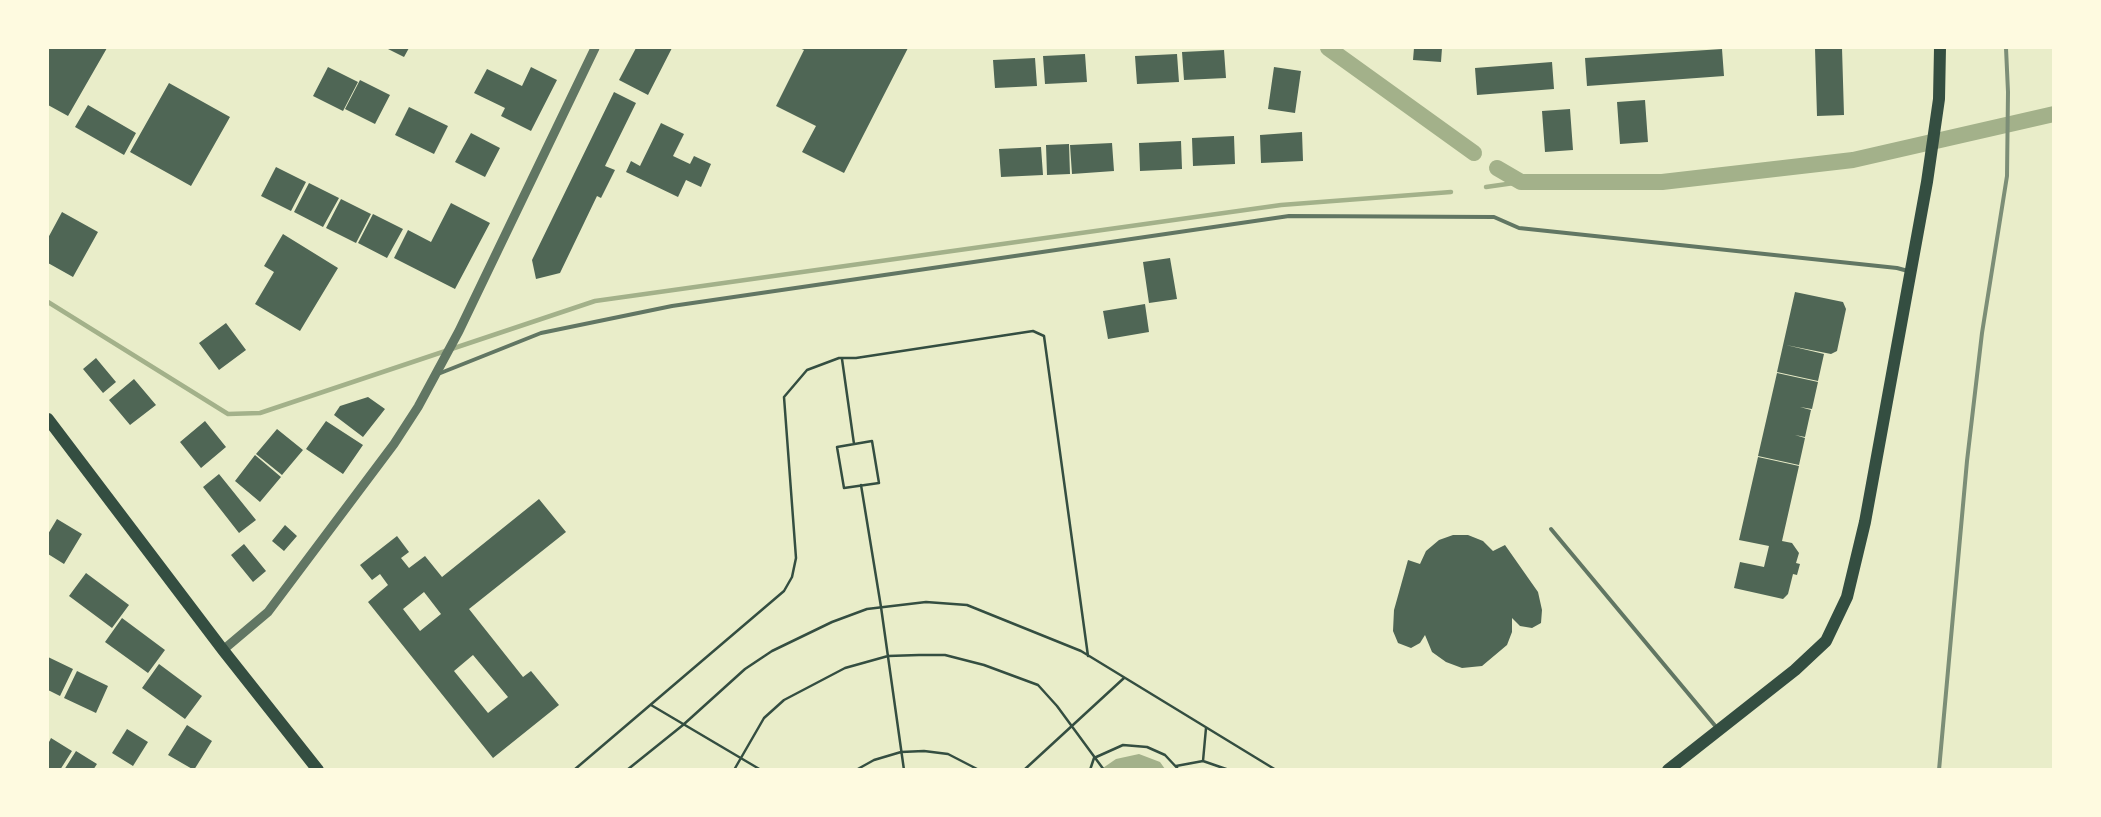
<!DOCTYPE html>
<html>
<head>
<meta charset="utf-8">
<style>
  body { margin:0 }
  #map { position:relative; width:2101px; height:817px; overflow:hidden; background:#e9edc9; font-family:Ubuntu,sans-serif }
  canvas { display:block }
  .frame { position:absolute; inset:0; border:49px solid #fefae0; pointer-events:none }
</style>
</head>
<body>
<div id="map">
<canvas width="2101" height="817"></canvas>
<div class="frame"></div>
</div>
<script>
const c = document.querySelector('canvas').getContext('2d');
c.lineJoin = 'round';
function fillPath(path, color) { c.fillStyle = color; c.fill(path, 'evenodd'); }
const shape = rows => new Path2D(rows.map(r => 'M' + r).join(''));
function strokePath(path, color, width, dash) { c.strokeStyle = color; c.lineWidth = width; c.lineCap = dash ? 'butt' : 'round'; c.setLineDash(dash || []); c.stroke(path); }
fillPath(shape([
  [1139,754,1160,762,1165,769,1100,770,1116,759]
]), '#a3b18a');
strokePath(shape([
  [1486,187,1521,182],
  [48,302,228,414,260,413,595,301,1281,205,1451,192]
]), '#a3b18a', 4.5);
strokePath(shape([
  [1328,48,1474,153],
  [1497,168,1521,182,1662,182,1853,160,2054,114]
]), '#a3b18a', 16);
fillPath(shape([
  [48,48,107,48,68,116,48,105],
  [386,48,409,48,404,57],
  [636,48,672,48,648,95,619,80],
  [799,48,908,48,844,173,802,152,816,126,776,106,804,50],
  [1414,48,1442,48,1441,62,1413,60],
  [1815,48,1842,48,1844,115,1817,116],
  [1722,49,1724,76,1587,86,1585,58],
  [1224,50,1226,78,1184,80,1182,52],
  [1085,54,1087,82,1045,84,1043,56],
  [1177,54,1179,82,1137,84,1135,56],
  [1035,58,1037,86,995,88,993,60],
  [1552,62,1554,89,1477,95,1475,68],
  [328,67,358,82,343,111,313,96],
  [531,67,557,80,531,131,501,116,505,108,474,93,487,69,522,86],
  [1274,67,1301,71,1295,113,1268,109],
  [360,80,390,95,375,124,345,109],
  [169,83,230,117,191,186,130,152],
  [614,92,636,103,605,166,615,170,601,198,597,196,560,273,536,279,532,260],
  [1645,100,1648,142,1620,144,1617,102],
  [88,105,136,133,124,155,75,127],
  [409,107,448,126,434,154,395,135],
  [1570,109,1573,150,1545,152,1542,111],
  [661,123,684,134,673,156,690,164,694,156,711,164,701,187,686,180,678,197,626,172,631,161,640,166],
  [1302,132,1303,161,1261,163,1260,135],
  [471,133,500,148,485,177,455,162],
  [1234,136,1235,164,1193,166,1192,138],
  [1181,141,1182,169,1140,171,1139,143],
  [1112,143,1114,171,1072,174,1070,145],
  [1069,144,1070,174,1047,175,1046,145],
  [1041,147,1043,175,1001,177,999,149],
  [276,167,306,182,291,211,261,196],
  [309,183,339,198,323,227,294,212],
  [341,199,371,214,356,243,326,228],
  [451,203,490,223,455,289,394,258,408,230,431,242],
  [62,212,98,232,73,277,48,263,48,238],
  [373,214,403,229,387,258,358,243],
  [283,234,338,268,300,331,255,304,274,272,264,266],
  [1170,258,1177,299,1149,303,1143,262],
  [1795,292,1843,302,1846,309,1837,351,1831,354,1786,345,1824,354,1818,381,1777,372],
  [1145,304,1149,332,1108,339,1103,311],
  [226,323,246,350,219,370,199,343],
  [96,358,116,382,103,393,83,369],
  [1777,373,1818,382,1812,409,1800,407,1811,410,1805,437,1795,435,1805,438,1799,465,1758,456],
  [134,379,156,405,130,425,109,400],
  [368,397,385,409,363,437,334,415,340,406],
  [205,421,226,447,201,468,180,442],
  [326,421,363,445,343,474,306,449],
  [277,429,303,450,282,475,256,454],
  [255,455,281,477,260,502,235,481],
  [1758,457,1799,466,1782,541,1792,543,1799,553,1796,563,1800,564,1797,575,1793,574,1788,594,1783,599,1734,588,1740,562,1764,567,1769,546,1739,540],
  [219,474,256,520,239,533,203,487],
  [539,499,566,532,469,609,523,677,531,671,559,705,493,758,368,602,388,585,380,574,372,580,360,565,397,536,409,552,401,558,409,568,425,556,442,577],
  [424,592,441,614,420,631,403,609],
  [473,655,508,697,488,713,454,671],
  [57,519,82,534,64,564,48,554,48,534],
  [285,525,297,536,284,551,272,541],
  [1453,535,1468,535,1483,541,1493,551,1505,545,1538,592,1542,610,1541,623,1532,628,1520,626,1512,618,1512,632,1507,645,1482,666,1462,668,1446,662,1432,652,1425,635,1420,643,1411,648,1398,643,1393,631,1394,610,1408,560,1420,564,1426,551,1439,540],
  [244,544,266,571,253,582,231,555],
  [86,573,129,605,112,628,69,596],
  [122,618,165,650,148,673,105,642],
  [48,657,73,669,60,696,48,690],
  [159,664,202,696,185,719,142,688],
  [77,671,108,686,96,713,64,698],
  [187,725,212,741,194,770,168,755],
  [127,729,148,742,133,766,112,753],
  [51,738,72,751,60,770,48,770,48,744],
  [76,751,97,764,93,770,64,770]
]), '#4f6655');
strokePath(shape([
  [842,359,854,444],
  [872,441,879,483,844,488,837,447,872,441],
  [861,485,881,607,904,770],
  [651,705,761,770],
  [1203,761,1206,728],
  [1176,766,1203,761,1229,770],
  [574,770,784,591,792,577,796,558,784,397,807,370,839,358,856,358,1033,331,1044,336,1088,656],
  [627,770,683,725,745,669,772,651,832,622,867,609,926,602,967,605,1081,651,1276,770],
  [734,770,764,718,784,700,845,668,888,656,919,655,945,655,984,665,1038,685,1057,706,1104,770],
  [856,770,874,760,901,752,924,751,948,754,979,770],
  [1024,770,1124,678],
  [1090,770,1094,758,1123,745,1147,747,1165,755,1179,770]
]), '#344e41', 2.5);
strokePath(shape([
  [438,374,541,333,672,306,1289,216,1494,217,1519,228,1897,268,1908,271],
  [1551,529,1717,728]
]), '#617663', 4);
strokePath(shape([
  [223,650,268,612,394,444,418,407,459,331,595,48]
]), '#617663', 9);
strokePath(shape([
  [48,419,223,650,318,770],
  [1668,770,1795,670,1826,641,1847,597,1865,522,1927,182,1939,99,1940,48]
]), '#344e41', 12);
strokePath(shape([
  [1939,770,1967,461,1982,333,2007,176,2008,92,2006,48]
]), '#7c8e77', 4);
</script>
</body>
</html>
